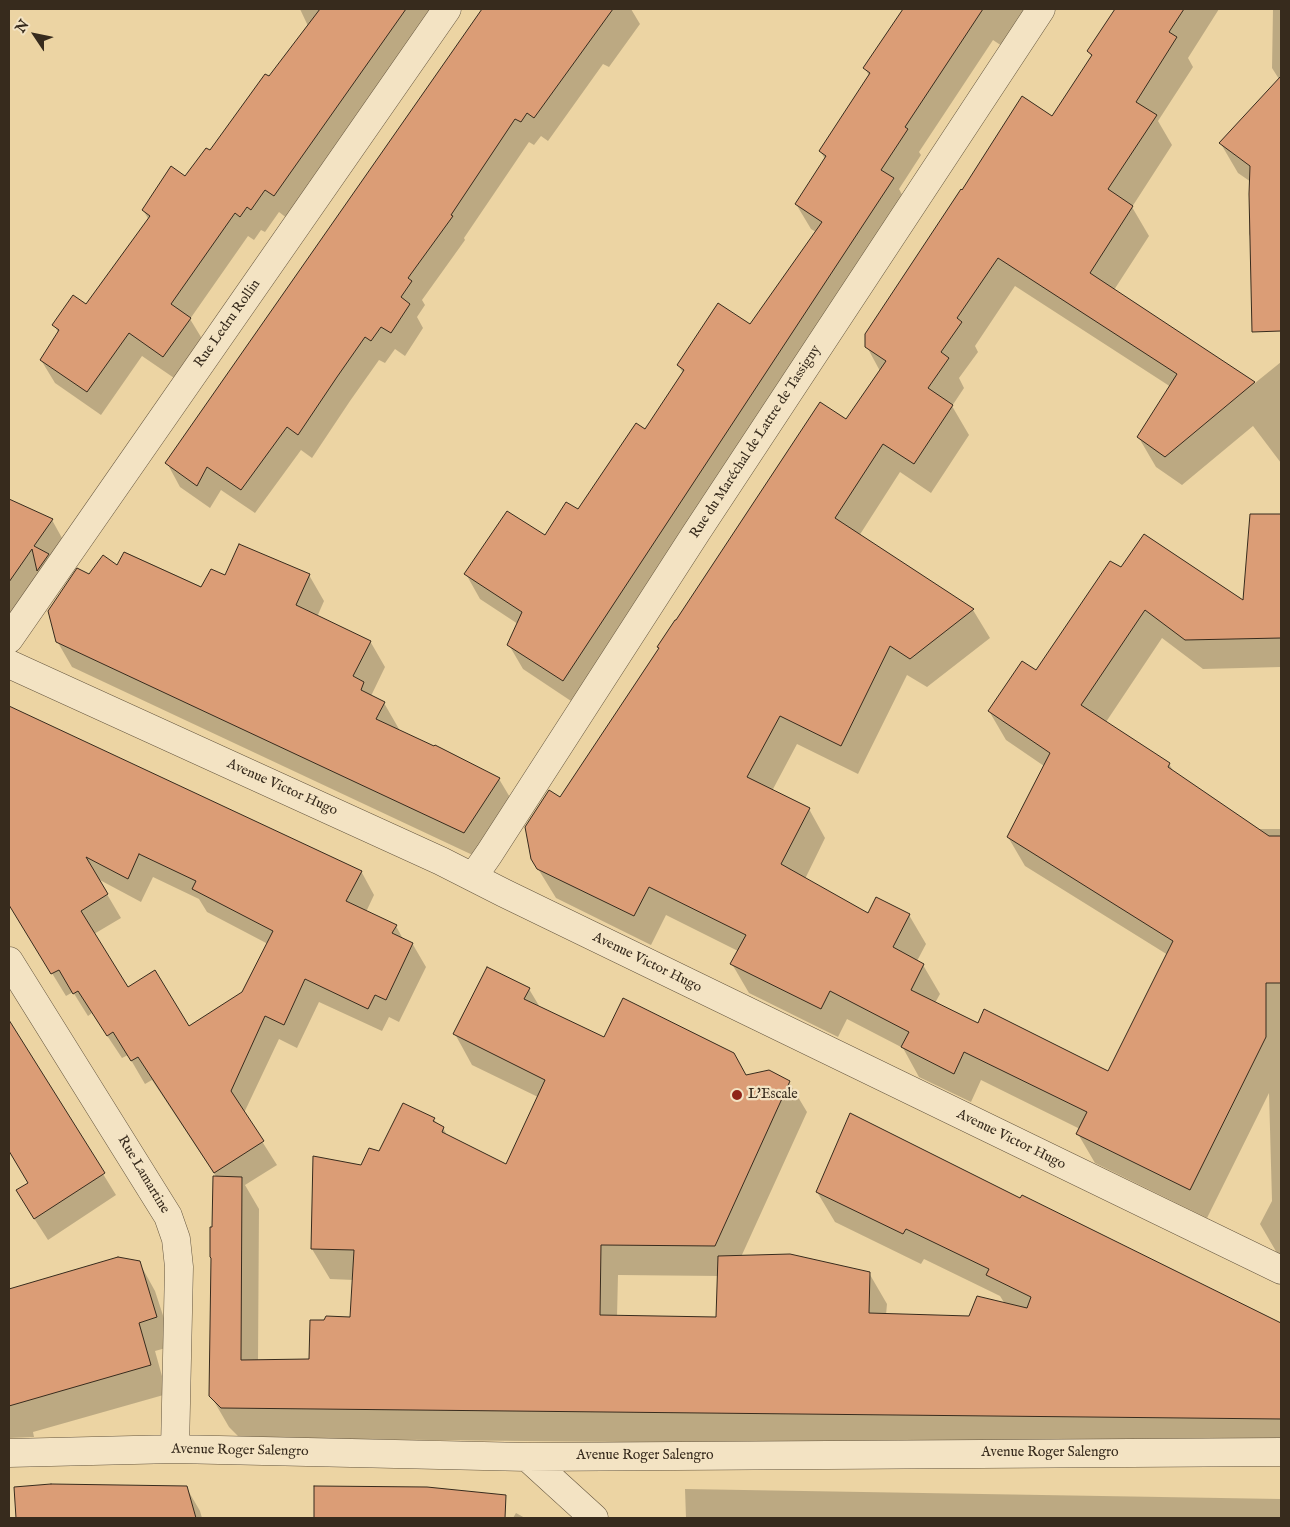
<!DOCTYPE html>
<html>
<head>
<meta charset="utf-8">
<style>
  body { margin:0 }
  #map { position:relative; width:1290px; height:1527px; overflow:hidden; background:#ecd4a3; font-family:"IM FELL English",serif }
  canvas { display:block }
  .frame { position:absolute; inset:0; border:10px solid #372b1d; pointer-events:none }
  .north { position:absolute; left:10px; top:10px; width:50px; height:50px; -webkit-text-stroke:4px #f3e3c3; paint-order:stroke; rotate:304deg; font-size:14px; font-weight:700; line-height:20px; text-align:center; color:#372b1d }
  .north::after { content:''; display:block; margin:auto; width:18px; height:22px; background:#372b1d; clip-path:polygon(50% 0,100% 100%,50% 72%,0 100%) }
</style>
</head>
<body>
<div id="map">
<canvas width="1290" height="1527"></canvas>
<div class="frame"></div>
<div class="north">N</div>
</div>
<script>
const c = document.querySelector('canvas').getContext('2d');
c.lineJoin = 'round';
function fillPath(path, color) { c.fillStyle = color; c.fill(path, 'evenodd'); }
const shape = rows => new Path2D(rows.map(r => 'M' + r).join(''));
function strokePath(path, color, width, dash) { c.strokeStyle = color; c.lineWidth = width; c.lineCap = dash ? 'butt' : 'round'; c.setLineDash(dash || []); c.stroke(path); }
function drawText(font, color, halo, rows, align = 'center') {
  c.font = font + ' "IM FELL English",serif'; c.lineWidth = 4.5; c.setLineDash([]); c.textBaseline = 'middle'; c.strokeStyle = halo; c.fillStyle = color; for (const [text, x, y, turn = 0] of rows) {
    c.save(); c.translate(x, y); c.rotate((+turn || 0) * Math.PI / 180); c.textAlign = isNaN(turn) ? turn : align; if (halo) c.strokeText(text, 0, 0); c.fillText(text, 0, 0); c.restore();
  }
}
fillPath(shape([
  [300,9,435,9,288,219,279,212,265,232,261,230,254,240,248,236,190,319,204,342,177,380,142,356,101,415,55,383,41,360,59,334,54,325,86,306,149,220,143,210,186,178,210,152,269,78,308,26],
  [484,9,631,9,640,24,609,67,603,64,548,141,541,136,534,145,529,142,464,238,465,240,422,300,425,305,417,317,423,328,405,356,395,349,385,363,379,360,350,401,312,458,301,450,255,513,221,490,210,508,180,487,167,463],
  [905,9,1035,9,1008,50,993,40,919,152,921,155,899,189,907,204,577,705,523,669,509,645,518,624,480,599,466,574,546,537,578,511,645,431,683,373,678,365,750,326,816,232,811,229,796,204,825,159,820,151,869,76,865,68],
  [1117,9,1219,9,1188,58,1193,67,1158,121,1172,145,1132,207,1149,236,1114,290,1255,383,1281,362,1281,463,1253,426,1182,485,1156,467,1139,438,1171,387,1015,286,975,346,978,352,959,378,964,388,952,406,969,435,931,493,900,472,859,536,973,610,990,638,927,687,907,675,858,774,797,744,772,791,809,809,825,838,805,879,869,915,909,915,926,944,917,961,923,965,940,994,935,1003,978,1025,1109,1073,1168,955,1025,866,1008,837,1044,766,1006,740,989,711,1037,672,1122,569,1244,603,1251,515,1281,515,1281,667,1203,669,1162,638,1106,722,1169,764,1174,772,1257,829,1281,829,1281,1255,1277,1253,1260,1224,1272,1201,1269,1093,1207,1218,1095,1163,1078,1134,1080,1129,981,1080,971,1102,919,1077,903,1048,847,1019,838,1037,749,993,732,964,738,951,666,915,651,945,556,898,532,859,560,798,846,421,880,371,867,347,1052,118,1092,57,1088,51],
  [1273,9,1281,9,1281,326,1270,326,1251,238,1249,234,1251,182,1238,173,1221,144,1279,79,1272,68],
  [9,500,52,520,67,547,9,629],
  [125,552,202,587,225,577,309,575,324,601,317,617,370,641,385,667,371,696,384,703,399,729,398,731,499,779,514,804,479,858,72,667,57,641,90,575,117,566],
  [9,707,361,871,374,895,366,912,396,926,403,939,412,943,426,967,399,1022,389,1017,382,1031,319,1002,297,1048,279,1039,244,1113,277,1165,245,1185,259,1209,258,1361,310,1361,351,1318,354,1280,330,1279,312,1249,362,1167,380,1152,434,1119,437,1125,443,1128,448,1137,506,1165,538,1097,472,1065,455,1034,529,989,541,1009,605,1038,746,1076,789,1082,807,1112,741,1257,869,1273,887,1304,886,1315,970,1317,1005,1304,1000,1296,924,1259,921,1264,835,1222,817,1192,1021,1200,1060,1215,1281,1324,1281,1449,240,1438,229,1427,211,1396,213,1229,217,1178,152,1080,145,1084,128,1055,122,1058,92,1013,88,1016,73,992,66,996,9,903],
  [153,877,199,899,207,912,268,944,243,993,189,1027,128,988,94,934,121,918,98,879,141,902],
  [618,1275,719,1276,718,1318,617,1317],
  [9,1022,116,1195,48,1240,30,1212,29,1184,9,1151],
  [118,1258,139,1262,155,1291,173,1346,155,1351,167,1394,33,1432,34,1437,9,1438,9,1290],
  [186,1487,200,1511,202,1518,17,1518,15,1488],
  [316,1488,477,1493,492,1518,315,1518],
  [685,1489,1281,1499,1281,1518,686,1518],
  [516,1513,525,1518,513,1518]
]), '#0003');
const building = shape([
  [320,9,406,9,274,196,265,190,251,210,247,207,240,217,235,213,171,304,191,318,163,357,129,333,87,392,40,360,59,330,52,325,73,295,86,304,150,216,142,210,171,166,185,176,206,148,210,150,265,74,269,76,320,9],
  [482,9,613,9,534,118,527,113,521,122,515,119,451,215,453,216,408,278,412,281,401,297,410,304,391,333,381,327,371,341,365,337,337,377,298,435,287,427,241,490,207,467,197,486,165,463,482,9],
  [903,9,983,9,905,127,908,129,881,170,894,178,563,681,507,645,522,612,464,574,507,511,545,535,566,502,578,509,636,423,645,429,684,370,677,365,718,303,750,324,822,222,795,204,826,156,819,151,870,73,863,68,903,9],
  [1115,9,1184,9,1169,32,1177,37,1136,102,1157,115,1108,189,1133,206,1090,273,1255,382,1165,457,1137,437,1177,374,998,258,957,318,962,322,941,352,949,358,928,388,953,405,914,464,883,444,835,518,974,609,910,659,890,646,841,746,780,716,747,777,810,808,781,864,868,913,876,897,910,914,893,947,924,964,911,990,978,1023,984,1009,1108,1071,1173,941,1007,837,1050,753,988,711,1022,661,1036,670,1110,561,1121,567,1144,534,1243,600,1250,514,1281,514,1281,638,1185,640,1145,610,1081,705,1170,763,1168,767,1269,836,1281,836,1281,983,1266,983,1266,1037,1190,1190,1076,1134,1087,1112,964,1052,954,1074,901,1047,909,1032,830,991,821,1009,730,964,746,935,649,887,634,916,537,869,531,859,525,827,549,790,560,797,659,648,657,647,675,620,676,620,820,402,846,419,886,361,865,347,865,334,961,189,962,190,1022,96,1052,116,1092,55,1087,51,1115,9],
  [1281,76,1281,331,1252,332,1249,194,1250,166,1219,143,1281,76],
  [9,499,53,519,34,546,49,554,37,571,32,549,9,582,9,499],
  [239,544,310,574,296,605,371,641,353,676,364,682,361,690,385,702,376,719,434,746,435,745,500,778,464,833,56,642,48,611,77,568,89,574,103,555,117,565,124,552,201,587,211,569,225,575,239,544],
  [9,706,362,871,346,901,397,925,392,933,413,943,386,1000,375,995,368,1009,305,979,284,1025,265,1016,231,1091,264,1141,214,1173,138,1057,131,1061,113,1032,107,1036,78,991,73,994,59,970,51,974,9,905,9,706],
  [139,854,196,881,192,889,273,931,242,992,189,1026,155,970,128,987,81,911,108,894,86,857,128,879,139,854],
  [487,967,530,988,524,999,604,1037,623,998,734,1053,746,1075,769,1070,790,1081,715,1246,601,1245,600,1315,716,1317,718,1256,790,1254,870,1272,869,1313,969,1316,977,1296,1027,1308,1031,1297,986,1275,989,1269,906,1229,903,1234,816,1192,850,1113,1020,1198,1022,1195,1281,1323,1281,1419,221,1408,209,1396,211,1258,210,1257,210,1227,212,1227,213,1176,242,1177,241,1360,309,1359,310,1320,324,1320,326,1316,350,1317,354,1250,311,1249,313,1156,361,1165,369,1148,379,1151,403,1103,435,1118,433,1121,444,1127,442,1132,506,1164,545,1080,453,1034,487,967],
  [9,1020,105,1173,34,1219,16,1190,28,1183,9,1151,9,1020],
  [118,1257,140,1261,157,1317,139,1323,151,1365,9,1406,9,1289,118,1257],
  [51,1484,187,1486,196,1518,16,1518,14,1487,51,1484],
  [314,1486,427,1487,506,1495,505,1518,314,1518,314,1486]
]);
fillPath(building, '#db9d76');
strokePath(building, '#372b1d', 1);
const street = shape([
  [9,639,447,9],
  [9,664,441,861,504,893,1281,1270],
  [473,877,489,854,696,533,1041,9],
  [9,961,168,1216,176,1239,179,1267,175,1449],
  [9,1453,175,1449,527,1457,1281,1452],
  [527,1457,594,1518]
]);
strokePath(street, '#64553e', 29);
strokePath(street, '#f3e3c3', 28);
for (const [x, y, r, color] of [
  [737,1095,6,"#8f2418"]
]) { const dot = new Path2D(); dot.arc(x, y, r, 0, 2 * Math.PI); c.fillStyle = color; c.fill(dot); strokePath(dot, '#f3e3c3', 2); }
drawText('14px', '#372b1d', '#f3e3c3', [
  ["Rue Ledru Rollin",228,324,-55],
  ["Rue du Maréchal de Lattre de Tassigny",756,442,-57],
  ["Avenue Victor Hugo",282,788,24],
  ["Avenue Victor Hugo",647,963,26],
  ["Avenue Victor Hugo",1011,1140,26],
  ["Rue Lamartine",143,1175,59],
  ["Avenue Roger Salengro",240,1451,1],
  ["Avenue Roger Salengro",1050,1453],
  ["Avenue Roger Salengro",645,1456]
]);
drawText('14px', '#372b1d', '#f3e3c3', [
  ["L'Escale",748,1095]
], 'left');
</script>
</body>
</html>
